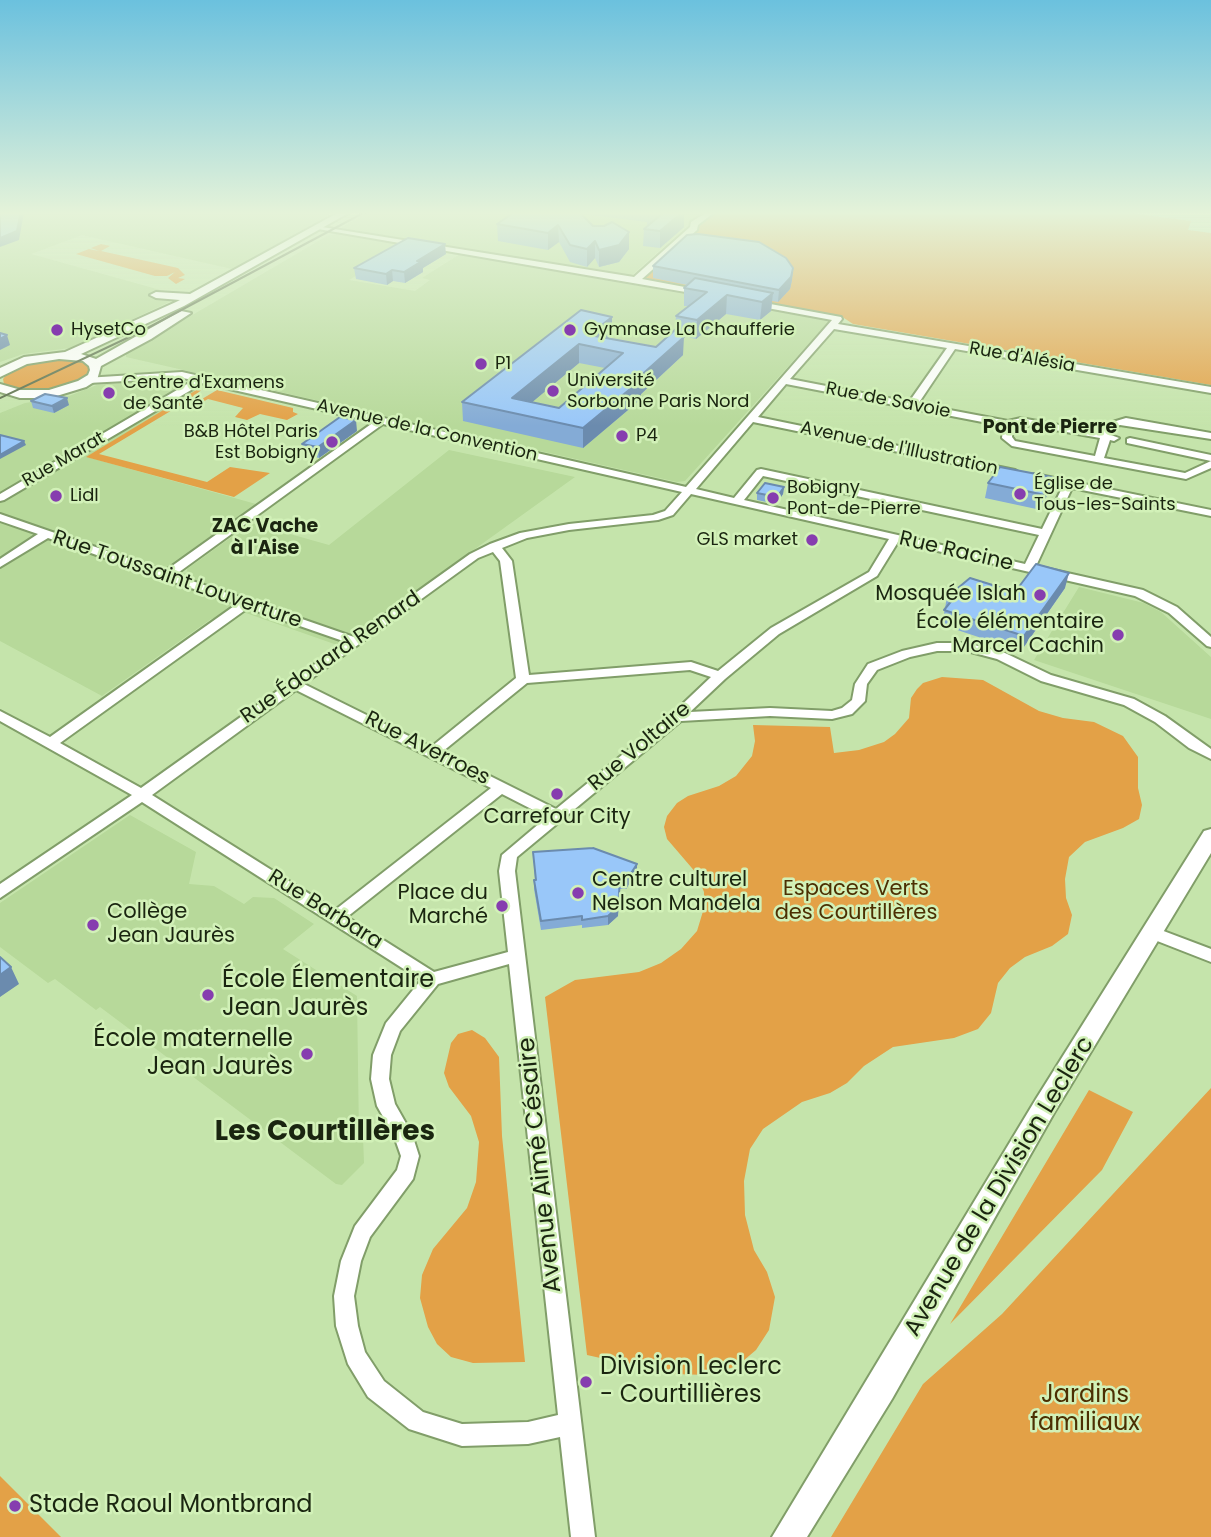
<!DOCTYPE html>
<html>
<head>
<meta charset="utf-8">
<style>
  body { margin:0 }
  canvas { display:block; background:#c5e4ab }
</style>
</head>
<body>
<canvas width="1211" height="1537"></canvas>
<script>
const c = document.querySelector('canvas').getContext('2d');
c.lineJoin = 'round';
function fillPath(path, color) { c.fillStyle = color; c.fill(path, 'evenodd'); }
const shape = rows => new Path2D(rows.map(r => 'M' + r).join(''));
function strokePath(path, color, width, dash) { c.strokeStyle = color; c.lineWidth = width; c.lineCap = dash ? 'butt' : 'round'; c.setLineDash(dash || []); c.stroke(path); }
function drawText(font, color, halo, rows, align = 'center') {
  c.font = font + ' Poppins,sans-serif'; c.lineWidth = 5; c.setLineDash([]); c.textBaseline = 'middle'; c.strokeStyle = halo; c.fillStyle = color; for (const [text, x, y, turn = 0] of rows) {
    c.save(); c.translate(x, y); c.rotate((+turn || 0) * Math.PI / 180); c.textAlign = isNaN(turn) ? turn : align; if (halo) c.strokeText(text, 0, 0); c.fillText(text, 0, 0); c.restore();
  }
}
fillPath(shape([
  [0,211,336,211,232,269,82,235,31,254,182,296,71,348,23,354,0,362],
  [370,211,704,211,632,275,626,276,341,228],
  [341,233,408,245,349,280,415,291,430,280,422,278,460,254,830,320,685,481,677,482,126,357,126,354,327,236],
  [166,380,198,389,87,457,256,504,168,566,188,575,187,569,251,523,329,545,449,450,575,477,340,646,243,612,211,619,102,696,0,641,0,413,25,403,69,396,97,385],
  [1079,587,1144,603,1161,612,1211,657,1211,719,1034,660],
  [130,815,196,852,189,884,214,886,244,904,253,897,274,898,314,924,283,949,357,996,359,1136,363,1136,364,1163,342,1185,336,1184,100,1007,96,1010,55,979,48,983,0,947,0,903]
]), '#b7d99a');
fillPath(shape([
  [716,211,1115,211,1191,221,1188,230,1211,233,1211,385,853,324,841,316,644,280,643,278],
  [101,244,110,246,101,251,178,268,185,275,178,278,185,279,176,284,168,278,175,272,167,276,155,276,76,254,89,249,99,251,91,248],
  [45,358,80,360,88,363,92,370,87,378,61,389,32,393,4,384,3,379,10,370],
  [198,389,201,390,194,397,99,454,207,482,230,467,270,473,234,497,86,457],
  [217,390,293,408,293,412,298,414,287,420,260,414,247,420,235,417,243,408,208,399,201,403,197,402],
  [942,677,983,680,1039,711,1063,718,1094,722,1123,736,1138,757,1138,788,1142,805,1139,819,1123,828,1085,842,1069,857,1065,879,1066,898,1072,915,1068,934,1052,946,1025,957,1010,968,998,983,991,1013,978,1029,954,1038,893,1047,864,1066,847,1083,830,1093,802,1102,763,1129,750,1149,744,1181,745,1215,754,1250,767,1272,775,1297,769,1330,756,1350,737,1366,709,1375,672,1374,587,1355,545,997,575,980,639,972,661,963,681,949,697,931,704,908,704,892,697,874,667,839,664,827,667,816,677,803,688,796,719,786,736,776,752,756,755,741,753,725,830,727,834,753,859,750,884,742,895,734,909,718,911,698,917,689,923,683],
  [472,1030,485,1038,499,1057,502,1136,525,1362,473,1363,451,1357,437,1344,428,1327,420,1298,422,1275,433,1249,467,1208,476,1182,479,1142,471,1116,449,1087,444,1073,451,1043,458,1034],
  [1211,1088,1211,1537,831,1537,923,1384,1002,1314],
  [1089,1090,1133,1112,1102,1170,950,1324],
  [0,1476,61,1537,0,1537]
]), '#e3a147');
const minor = shape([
  [709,211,716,211,698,225,697,230,642,279,706,291,706,295,703,295,318,229,322,227,634,277,690,227,691,222,709,211],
  [754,301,841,317,842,319,838,324,1211,387,1211,393,955,349,918,404,1008,421,1021,418,1102,433,1106,424,1126,418,1211,433,1211,439,1120,425,1113,428,1111,435,1119,438,1114,441,1110,440,1104,458,1185,473,1211,461,1127,443,1127,439,1130,438,1211,455,1211,468,1186,479,1012,446,1002,438,1003,426,786,384,758,417,1015,470,1020,473,1015,476,753,422,696,489,734,498,757,470,761,469,1042,529,1063,486,1031,479,1031,475,1035,474,1211,510,1211,516,1072,488,1036,566,1143,590,1177,607,1211,637,1211,647,1207,646,1169,613,1135,596,898,542,877,576,779,634,725,679,690,712,770,708,832,711,842,708,852,700,855,684,868,664,902,651,937,643,967,643,1005,653,1051,675,1134,699,1165,716,1211,749,1211,759,1189,748,1155,722,1124,705,1041,681,997,659,967,651,937,651,910,657,877,670,867,684,865,701,852,714,832,719,770,716,681,721,517,857,515,871,595,1537,571,1537,560,1437,528,1444,462,1446,409,1429,368,1397,348,1364,336,1326,334,1296,341,1261,355,1226,397,1170,401,1156,394,1136,377,1106,371,1079,373,1055,386,1023,421,980,142,802,0,898,0,884,132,795,0,721,0,711,50,737,237,604,48,538,0,567,0,559,38,534,0,521,0,514,165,571,374,422,203,383,4,500,0,501,0,494,194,380,182,378,88,383,85,382,85,378,182,372,686,487,832,320,751,305,750,303,754,301],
  [834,329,947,348,909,402,790,379,834,329],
  [383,424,682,492,665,511,653,515,569,524,520,533,490,544,470,554,354,637,175,575,383,424],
  [1021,424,1100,438,1095,456,1015,441,1012,437,1013,426,1021,424],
  [763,476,1039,535,1025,564,744,500,763,476],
  [691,494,889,539,869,572,771,628,718,671,691,662,529,675,512,561,502,548,527,538,569,530,658,520,673,515,691,494],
  [493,552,500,561,516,678,431,747,304,684,478,558,493,552],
  [248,608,346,642,141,788,60,743,248,608],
  [690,670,711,677,672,714,556,809,442,752,527,683,690,670],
  [296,690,491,788,335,910,152,795,296,690],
  [502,794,547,817,502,855,499,871,508,952,434,972,347,917,502,794],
  [509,964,558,1415,528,1422,462,1424,423,1412,384,1381,365,1352,358,1326,354,1296,361,1261,370,1237,413,1179,419,1156,412,1134,395,1104,389,1079,391,1055,400,1031,438,984,509,964],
  [1153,927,1211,949,1211,962,1147,937,1145,933,1147,929,1153,927]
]);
const major = shape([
  [341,211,352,211,184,306,81,354,96,359,181,311,191,313,151,339,101,366,97,380,86,387,50,398,20,398,0,392,0,384,21,390,49,390,78,381,88,375,90,370,89,366,83,361,59,359,27,364,0,377,0,368,24,357,65,352,176,302,180,300,156,298,150,295,156,292,190,294,341,211],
  [1211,829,1211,853,1054,1113,892,1399,807,1537,772,1537,1036,1099,1204,831,1211,829]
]);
strokePath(minor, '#819e69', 4);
strokePath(major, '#819e69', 4);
fillPath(minor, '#fff');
fillPath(major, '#fff');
strokePath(shape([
  [0,398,142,331,367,211]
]), '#5a6d4a', 2);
fillPath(shape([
  [516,211,684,211,684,227,660,248,643,246,644,229,647,226,647,222,583,214,583,217,593,226,629,249,619,262,599,267,595,258,587,267,570,262,559,242,548,250,498,241,497,224],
  [446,254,423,268,423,272,405,283,393,281,387,285,356,279,354,268],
  [653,266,793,268,792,280,790,289,778,302,772,301,771,311,760,320,726,314,696,339,683,336,683,355,641,394,641,399,583,448,463,421,462,402,581,310,612,335,608,338,656,347,675,330,676,316,688,306,684,306,684,288,687,285,653,278],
  [579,363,605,368,559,408,532,402],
  [31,401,69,405,54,413,33,408],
  [357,431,319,458,304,454,302,444],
  [988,483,1048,492,1041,510,985,498],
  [784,487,783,494,776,504,757,500,757,493],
  [1065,588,1021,651,942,625,947,597],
  [533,852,637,872,626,889,619,889,618,916,608,925,582,928,582,925,541,930,534,889,534,880,535,880]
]), '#84abd6');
fillPath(shape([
  [21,211,24,211,24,212,19,240,0,247,0,238],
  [684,211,684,227,660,248,660,231],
  [558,225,559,242,548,250,548,233],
  [629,232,629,249,619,262,599,267,599,250],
  [595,241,595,258,587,267,587,249],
  [445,244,446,254,423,268,423,272,405,283,404,272,417,261],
  [793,268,792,280,790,289,778,302,779,290],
  [392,270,393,281,387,285,386,274],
  [773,293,771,311,760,320,762,302],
  [727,295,726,314,696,339,697,320],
  [612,317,612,335,596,348,589,335],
  [7,335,10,345,0,350,0,339],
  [684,337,683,355,641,394,641,399,583,448,583,428],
  [579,344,579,363,518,414,512,398],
  [67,398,69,405,54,413,52,406],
  [356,420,357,431,319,458,318,447],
  [24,441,26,445,0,459,0,455],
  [1052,477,1048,492,1041,510,1045,495],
  [784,487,783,494,776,504,777,497],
  [1069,573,1065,588,1021,651,1024,636],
  [637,864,637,872,626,889,626,881],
  [620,880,618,916,608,925,608,916],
  [11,967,19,984,0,997,0,975]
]), '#6b8bae');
const building = shape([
  [0,211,21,211,17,231,0,238,0,211],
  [516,211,583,211,580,213,593,226,604,226,612,222,629,232,619,245,599,250,595,241,587,249,570,245,558,225,548,233,497,224,516,211],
  [648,211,684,211,660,231,644,229,663,213,648,211],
  [698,234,759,242,786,258,793,268,791,277,779,290,653,266,687,235,698,234],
  [408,238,445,244,417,261,422,261,404,272,392,270,386,274,354,268,408,238],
  [695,278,773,293,762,302,727,295,697,320,676,316,707,292,684,288,695,278],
  [581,310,612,317,589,335,656,347,676,329,684,337,637,379,641,380,583,428,462,402,581,310],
  [579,344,623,353,559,408,512,398,579,344],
  [0,333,7,335,0,339,0,333],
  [45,394,67,398,52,406,31,401,45,394],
  [340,417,356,420,318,447,302,444,340,417],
  [0,435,24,441,0,455,0,435],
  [1000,467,1052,477,1045,495,988,483,1000,467],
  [765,483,784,487,777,497,757,493,765,483],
  [1036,564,1069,573,1024,636,944,610,953,599,947,597,970,578,1015,592,1036,564],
  [593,848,637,864,626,881,620,880,618,907,608,916,582,920,582,916,541,921,534,880,536,880,533,852,593,848],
  [0,957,11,967,0,975,0,957]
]);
fillPath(building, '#99c7f9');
strokePath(building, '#6b8bae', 2);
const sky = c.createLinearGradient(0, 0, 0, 426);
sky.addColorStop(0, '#6bc1de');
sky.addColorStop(0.5, '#e5f3d9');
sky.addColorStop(1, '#e5f3d900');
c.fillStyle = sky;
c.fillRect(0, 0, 1211, 426);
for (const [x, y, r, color] of [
  [57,330,7,"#863daf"],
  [570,330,7,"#863daf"],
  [481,364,7,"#863daf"],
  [553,391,7,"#863daf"],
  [109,393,7,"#863daf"],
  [622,436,7,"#863daf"],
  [332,442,7,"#863daf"],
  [1020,494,7,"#863daf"],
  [56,496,7,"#863daf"],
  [773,498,7,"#863daf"],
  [812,540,7,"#863daf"],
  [1040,595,7,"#863daf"],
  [1118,635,7,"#863daf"],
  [557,794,7,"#863daf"],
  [578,893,7,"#863daf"],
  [502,906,7,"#863daf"],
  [93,925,7,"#863daf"],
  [208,995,7,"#863daf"],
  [307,1054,7,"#863daf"],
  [586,1382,7,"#863daf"],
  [15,1506,7,"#863daf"]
]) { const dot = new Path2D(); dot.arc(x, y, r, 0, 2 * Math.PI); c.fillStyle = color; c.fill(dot); strokePath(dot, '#d2f1b8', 2.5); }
drawText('18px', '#1a2510', '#d2f1b8', [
  ["HysetCo",71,330],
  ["Gymnase La Chaufferie",584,330],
  ["P1",495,364],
  ["Université",567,381],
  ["Sorbonne Paris Nord",567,402],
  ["Centre d'Examens",123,383],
  ["de Santé",123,404],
  ["B&B Hôtel Paris",318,432,"right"],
  ["Est Bobigny",318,453,"right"],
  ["P4",636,436],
  ["Église de",1034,484],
  ["Tous-les-Saints",1034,505],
  ["Bobigny",787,488],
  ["Pont-de-Pierre",787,509],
  ["Lidl",70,496],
  ["GLS market",798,540,"right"]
], 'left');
drawText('18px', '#1a2510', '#d2f1b8', [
  ["Rue d'Alésia",1022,358,10],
  ["Rue de Savoie",888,401,11],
  ["Avenue de la Convention",427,431,13],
  ["Avenue de l'Illustration",899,449,12],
  ["Rue Marat",64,460,-30]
]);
drawText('bold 19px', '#1a2510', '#d2f1b8', [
  ["Pont de Pierre",1050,428],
  ["ZAC Vache",265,527],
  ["à l'Aise",265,549]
]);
drawText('21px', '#1a2510', '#d2f1b8', [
  ["Rue Racine",956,552,13],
  ["Rue Toussaint Louverture",177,580,19],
  ["Rue Édouard Renard",331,658,-35],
  ["Rue Voltaire",640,747,-40],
  ["Rue Averroes",427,749,27],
  ["Rue Barbara",325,910,32]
]);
drawText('21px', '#1a2510', '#d2f1b8', [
  ["Mosquée Islah",1026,595],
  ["École élémentaire",1104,623],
  ["Marcel Cachin",1104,647],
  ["Carrefour City",557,818,"center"],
  ["Centre culturel",592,881,"left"],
  ["Nelson Mandela",592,905,"left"],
  ["Place du",488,894],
  ["Marché",488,918],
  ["Collège",107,913,"left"],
  ["Jean Jaurès",107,937,"left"]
], 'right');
drawText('21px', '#4c2f02', '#d2f1b8', [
  ["Espaces Verts",856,890],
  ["des Courtillères",856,914]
]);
drawText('24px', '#1a2510', '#d2f1b8', [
  ["École Élementaire",222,981],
  ["Jean Jaurès",222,1009],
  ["École maternelle",293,1040,"right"],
  ["Jean Jaurès",293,1068,"right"],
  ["Division Leclerc",600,1368],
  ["- Courtillières",600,1396],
  ["Stade Raoul Montbrand",29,1506]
], 'left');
drawText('24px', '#1a2510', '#d2f1b8', [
  ["Avenue Aimé Césaire",541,1165,-96],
  ["Avenue de la Division Leclerc",1000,1187,-59]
]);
drawText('24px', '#4c2f02', '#d2f1b8', [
  ["Jardins",1085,1396],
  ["familiaux",1085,1424]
]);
drawText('bold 28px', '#1a2510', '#d2f1b8', [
  ["Les Courtillères",325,1133]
]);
</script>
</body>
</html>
